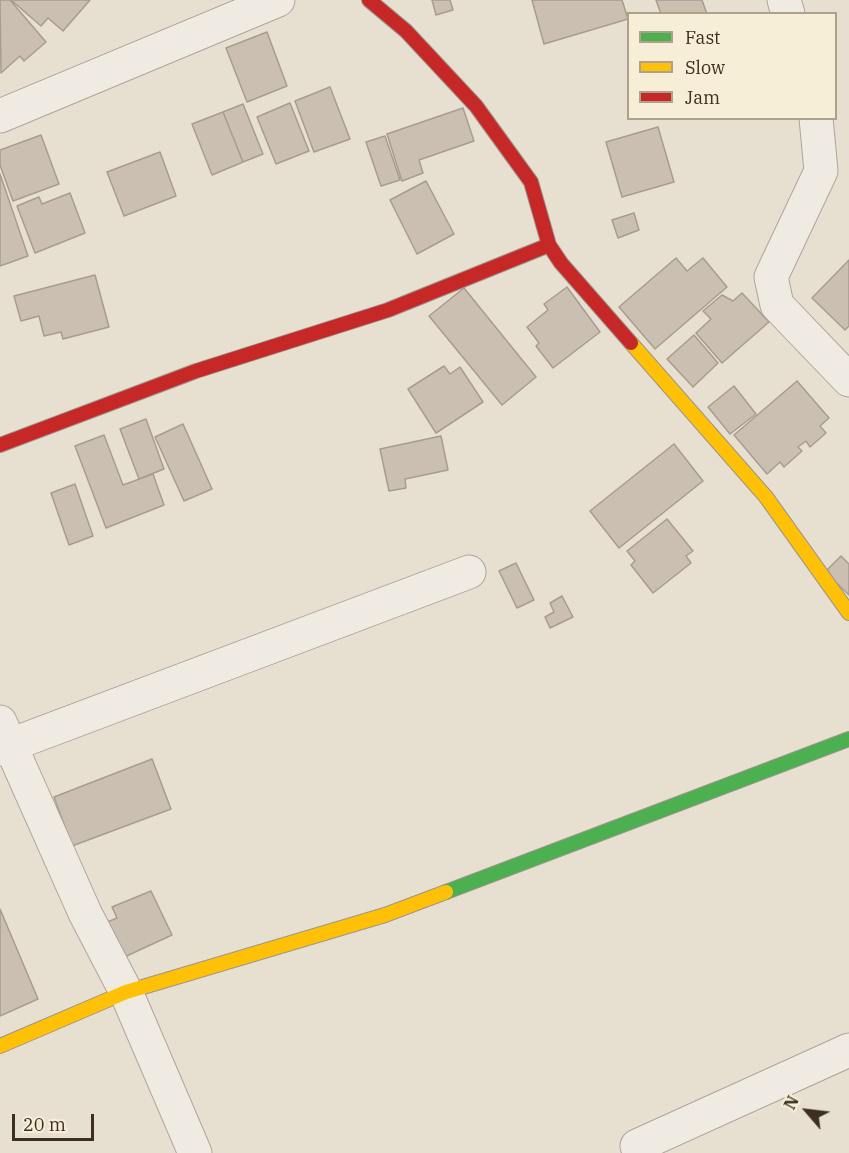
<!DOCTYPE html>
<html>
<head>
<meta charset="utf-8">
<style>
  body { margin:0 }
  #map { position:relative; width:849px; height:1153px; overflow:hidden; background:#e7e0d1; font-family:"IBM Plex Serif",serif }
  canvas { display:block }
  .legend { position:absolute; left:627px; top:12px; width:210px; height:108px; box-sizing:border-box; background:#f7eed8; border:2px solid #ada18e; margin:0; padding:8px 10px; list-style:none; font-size:18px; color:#3d2e20 }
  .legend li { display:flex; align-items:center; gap:12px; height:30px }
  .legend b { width:30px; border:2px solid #ada18e }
  .north { position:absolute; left:777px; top:1081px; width:60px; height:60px; -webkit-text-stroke:4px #f7eed8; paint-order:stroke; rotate:298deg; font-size:16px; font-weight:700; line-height:24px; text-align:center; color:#3d2e20 }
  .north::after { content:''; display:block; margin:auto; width:21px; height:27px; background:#3d2e20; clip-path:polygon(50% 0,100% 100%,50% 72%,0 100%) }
  .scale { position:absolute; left:12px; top:1114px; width:82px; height:27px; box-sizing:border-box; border:3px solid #3d2e20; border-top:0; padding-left:8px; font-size:18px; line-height:21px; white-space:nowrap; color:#3d2e20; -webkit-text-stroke:4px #f7eed8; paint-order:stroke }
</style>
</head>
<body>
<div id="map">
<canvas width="849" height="1153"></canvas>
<ul class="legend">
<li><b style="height:8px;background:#4caf50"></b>Fast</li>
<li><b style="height:8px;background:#ffc107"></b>Slow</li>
<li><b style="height:8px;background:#c62828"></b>Jam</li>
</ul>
<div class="north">N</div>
<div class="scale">20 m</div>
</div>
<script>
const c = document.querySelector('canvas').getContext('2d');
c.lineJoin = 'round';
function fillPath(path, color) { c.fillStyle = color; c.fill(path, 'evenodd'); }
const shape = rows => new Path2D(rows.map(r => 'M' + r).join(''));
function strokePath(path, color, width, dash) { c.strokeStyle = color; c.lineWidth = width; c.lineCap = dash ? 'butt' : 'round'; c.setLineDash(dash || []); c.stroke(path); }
const building = shape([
  [0,0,10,0,46,42,24,61,20,56,1,73,0,0],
  [11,0,90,0,63,31,48,18,41,26,11,0],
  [432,0,450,0,453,10,436,15,432,0],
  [532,0,622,0,628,19,544,44,532,0],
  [656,0,702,0,707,14,661,14,656,0],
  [267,32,287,86,247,102,226,48,267,32],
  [330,87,350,139,314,152,295,101,330,87],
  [290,103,309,151,276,164,257,117,290,103],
  [243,104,263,154,243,162,223,112,243,104],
  [463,108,474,141,419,160,423,173,402,181,387,134,463,108],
  [223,112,243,162,212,175,192,124,223,112],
  [658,127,674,182,622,197,606,142,658,127],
  [41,135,59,184,13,201,0,165,0,150,41,135],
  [385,136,400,180,381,186,366,142,385,136],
  [160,152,176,196,124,216,107,172,160,152],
  [0,174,28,256,0,266,0,174],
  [426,181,454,234,417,254,390,200,426,181],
  [70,193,85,233,35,253,17,206,39,197,42,204,70,193],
  [634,213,639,230,618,238,612,220,634,213],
  [676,258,687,271,703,258,727,287,655,349,619,307,676,258],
  [849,260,849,326,845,330,812,298,849,260],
  [95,275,109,327,63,339,61,332,44,336,39,316,21,321,14,296,95,275],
  [567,287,600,332,553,368,536,346,539,343,527,327,548,310,544,304,567,287],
  [464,288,536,377,502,405,429,316,464,288],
  [742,293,769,322,722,363,696,333,711,319,703,311,722,295,733,301,742,293],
  [694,335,718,363,693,387,667,359,694,335],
  [444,366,450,374,460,367,483,402,436,433,408,389,444,366],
  [797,381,829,418,820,426,826,433,810,447,806,441,798,447,802,451,784,467,780,462,767,474,734,435,797,381],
  [734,386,756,414,730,434,708,407,734,386],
  [146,419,164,469,139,479,120,429,146,419],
  [183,424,212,489,184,501,155,437,183,424],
  [104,435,123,485,153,474,164,505,106,528,75,446,104,435],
  [441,436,448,470,405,479,406,488,389,491,380,449,441,436],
  [674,444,703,481,619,548,590,511,674,444],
  [75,484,93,536,69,545,51,493,75,484],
  [667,519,693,551,686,556,691,563,653,593,631,565,635,561,627,551,667,519],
  [841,556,849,564,849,595,825,572,841,556],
  [516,563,534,600,517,608,499,571,516,563],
  [562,596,573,617,550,628,545,617,554,612,550,603,562,596],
  [152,759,171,809,72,846,54,797,152,759],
  [151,891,172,935,120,959,105,923,117,918,112,907,151,891],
  [0,909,38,999,0,1016,0,909]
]);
fillPath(building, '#cbbfb2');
strokePath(building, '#a89c90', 1.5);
const street = shape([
  [784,0,788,14],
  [0,116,278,0],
  [816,118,821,171,771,277,777,305,849,380],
  [0,722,85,913,126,992,195,1153],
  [0,749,469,572],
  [637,1146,849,1050]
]);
const fast = shape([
  [446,892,849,739]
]);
const slow = shape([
  [631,343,766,497,849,613],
  [0,1046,126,992,385,915,446,892]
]);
const jam = shape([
  [369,0,406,31,476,106,531,182,549,245,561,263,631,343],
  [0,445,196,371,388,310,549,245]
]);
strokePath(street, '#ada599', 35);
strokePath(fast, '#9c958a', 16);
strokePath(slow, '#9c958a', 16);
strokePath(jam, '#9c958a', 16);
strokePath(street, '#efebe3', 33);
strokePath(fast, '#4caf50', 14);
strokePath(slow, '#ffc107', 14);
strokePath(jam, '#c62828', 14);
</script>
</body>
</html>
